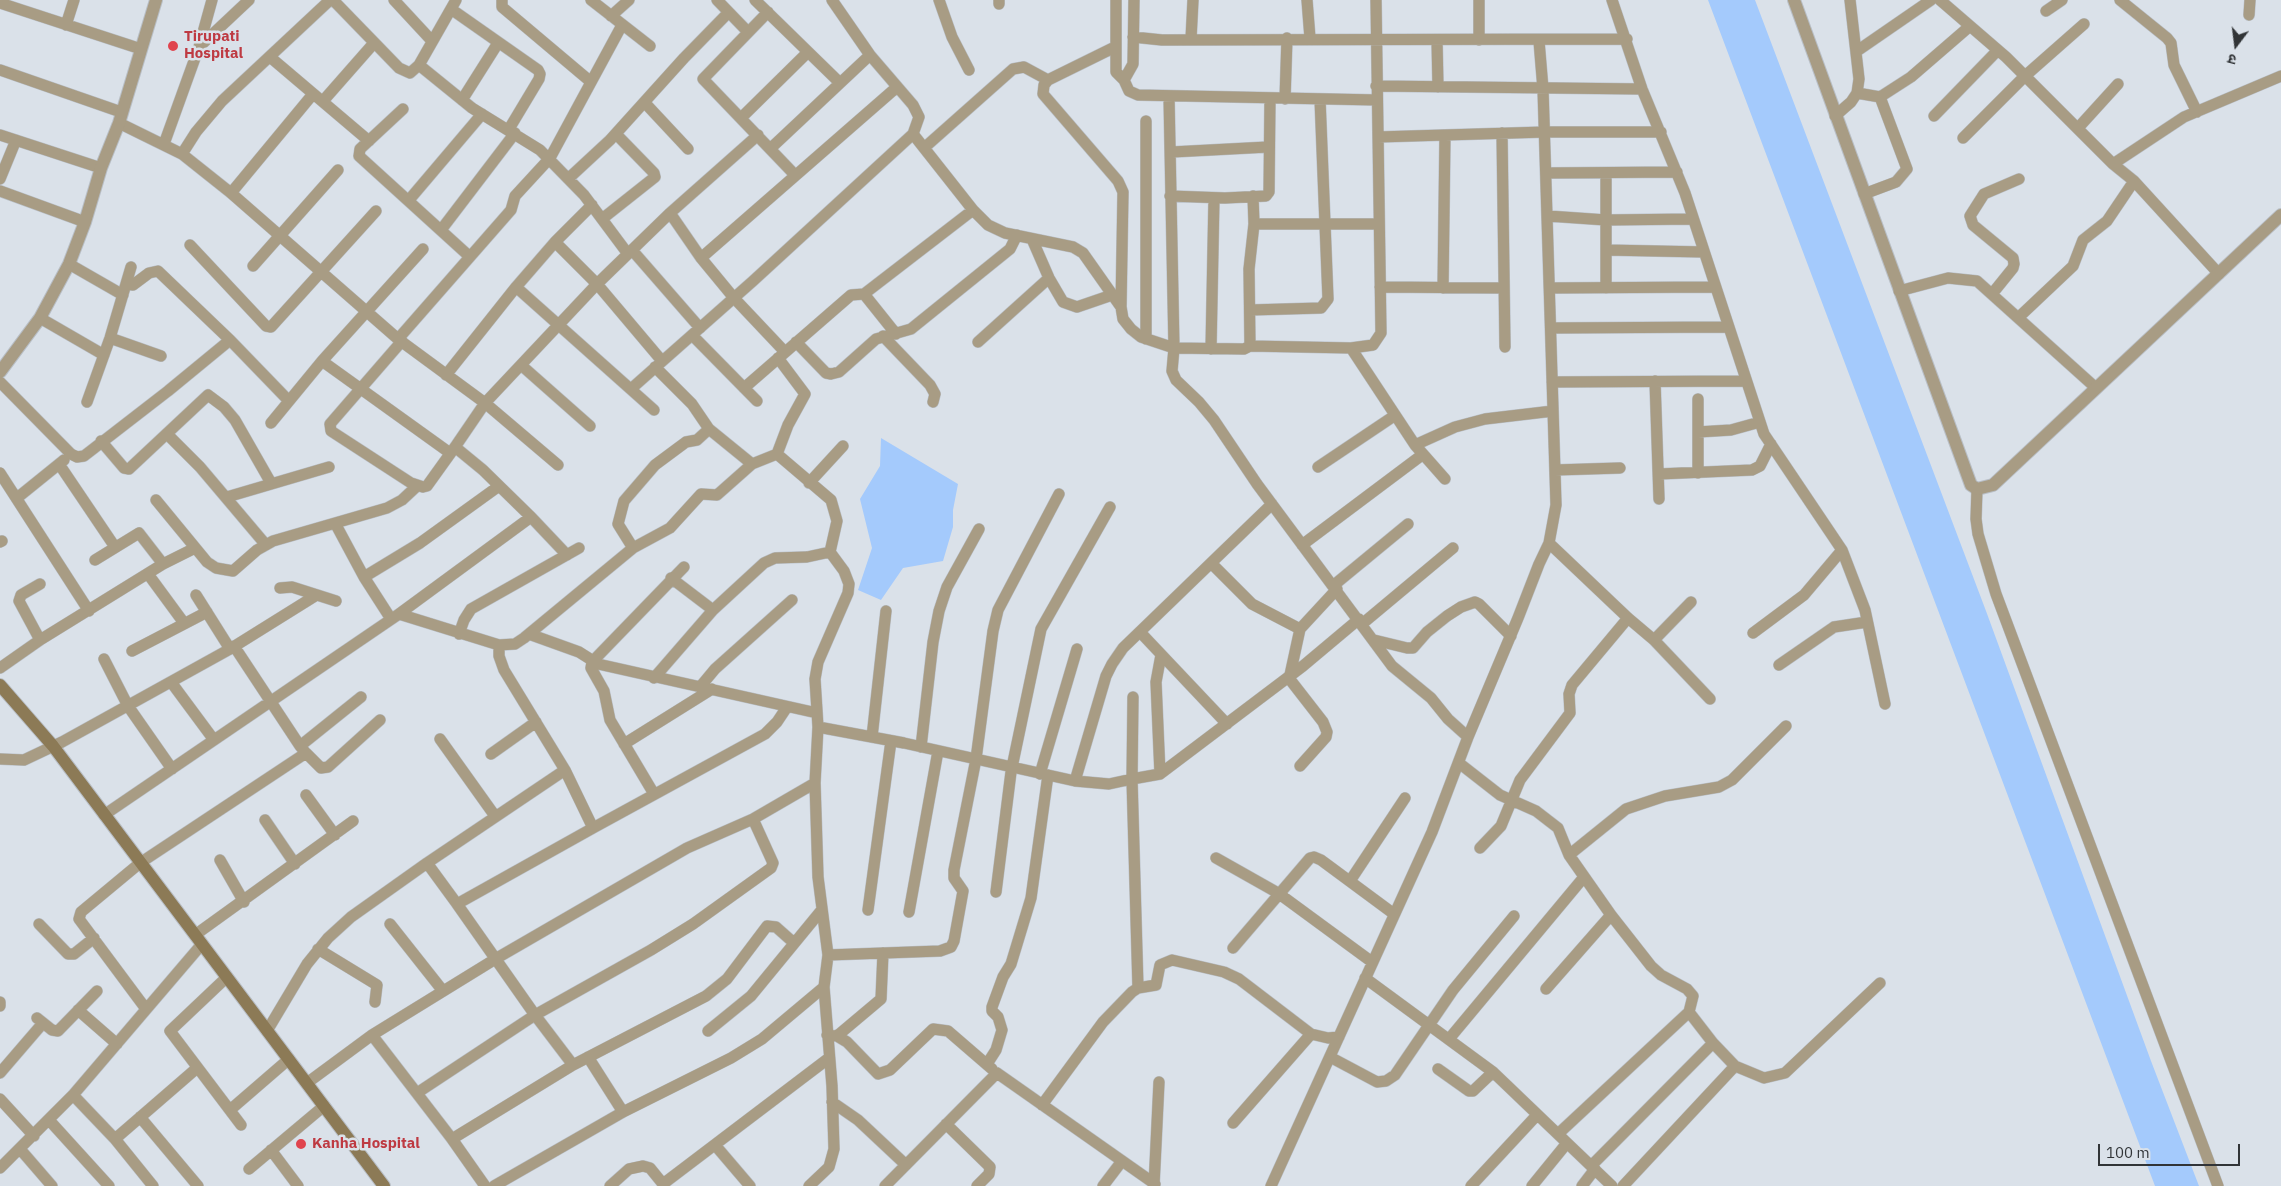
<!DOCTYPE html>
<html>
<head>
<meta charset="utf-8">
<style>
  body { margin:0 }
  #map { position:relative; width:2281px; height:1186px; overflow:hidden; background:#dae1e9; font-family:"IBM Plex Sans","Noto Sans Devanagari",sans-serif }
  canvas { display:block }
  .north { position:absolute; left:2211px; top:20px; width:50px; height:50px; -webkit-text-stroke:4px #dae1e9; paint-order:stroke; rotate:195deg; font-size:14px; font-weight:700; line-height:20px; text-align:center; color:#313437 }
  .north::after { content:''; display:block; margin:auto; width:18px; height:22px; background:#313437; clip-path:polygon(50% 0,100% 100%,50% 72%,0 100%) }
  .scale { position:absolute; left:2098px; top:1144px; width:142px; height:22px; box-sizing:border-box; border:2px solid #313437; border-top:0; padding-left:6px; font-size:15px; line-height:18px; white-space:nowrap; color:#313437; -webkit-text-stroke:4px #dae1e9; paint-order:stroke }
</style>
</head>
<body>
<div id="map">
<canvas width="2281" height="1186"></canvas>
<div class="north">उ</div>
<div class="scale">100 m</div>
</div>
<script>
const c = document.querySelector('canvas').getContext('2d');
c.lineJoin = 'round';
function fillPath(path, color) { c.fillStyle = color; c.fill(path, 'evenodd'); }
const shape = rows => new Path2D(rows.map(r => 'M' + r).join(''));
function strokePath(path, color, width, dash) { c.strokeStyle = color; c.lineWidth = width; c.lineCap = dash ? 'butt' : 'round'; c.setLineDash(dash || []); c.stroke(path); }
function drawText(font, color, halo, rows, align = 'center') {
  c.font = font + ' "IBM Plex Sans",sans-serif'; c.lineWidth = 5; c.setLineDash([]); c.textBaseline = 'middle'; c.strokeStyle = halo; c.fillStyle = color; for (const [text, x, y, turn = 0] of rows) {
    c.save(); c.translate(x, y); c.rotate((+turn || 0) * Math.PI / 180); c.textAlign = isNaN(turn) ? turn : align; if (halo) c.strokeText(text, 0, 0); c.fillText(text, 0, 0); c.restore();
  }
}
fillPath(shape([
  [1708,0,1755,0,1986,611,2151,1061,2199,1186,2155,1186],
  [881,438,958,484,953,510,953,527,943,561,903,568,881,600,858,590,872,548,860,499,880,466]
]), '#a4cafc');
const minor = shape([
  [333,0,399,68,410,73,419,65,456,0],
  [394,0,432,41],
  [502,0,502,7,591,82],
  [591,0,650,46],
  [717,0,748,32],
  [755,0,840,83],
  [832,0,870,55,913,105,919,117,913,134],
  [939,0,952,37,969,70],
  [1116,0,1116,72,1124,80,1129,91,1138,95,1377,100],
  [1307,0,1310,38],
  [1376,0,1381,333,1373,345,1351,348,1415,445,1445,479],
  [1612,0,1642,89,1685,193,1764,434,1842,550,1865,610,1885,704],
  [1940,0,2006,57,2113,164,2134,181,2219,274],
  [2120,0,2167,38,2171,43,2174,65,2197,112],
  [0,3,141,49],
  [999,4,999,0],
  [451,9,538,70,540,74,539,79,509,129],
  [2046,11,2062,0],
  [768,12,703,79,795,175],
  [2249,15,2250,0],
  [611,16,629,0],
  [66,25,74,0],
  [1133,37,1162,40,1627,39],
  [1191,39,1193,0],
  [1437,40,1438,87],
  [1479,40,1479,0],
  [200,46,249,0],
  [1115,47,1048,80,1044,85,1043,94,1118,181,1123,192,1121,307,1123,319,1131,329,1141,337,1174,348,1172,371,1176,380,1199,402,1214,420,1257,484,1392,666,1431,698,1448,719,1468,737],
  [1857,51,1931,0],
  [270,57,369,141],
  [419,65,472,108,540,150,584,195,628,254],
  [0,70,121,112],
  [1124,80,1133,64,1134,0],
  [1376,86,1642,89],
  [1857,93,1880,97,1911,77,1970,26],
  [1169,97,1174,348,1244,349,1250,346,1249,269,1254,224,1379,224],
  [1285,99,1287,38],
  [462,100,498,43],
  [323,101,374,43],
  [645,103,688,149],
  [403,109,360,149,359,156,469,256],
  [1835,116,1851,102,1857,93,1859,79,1850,0],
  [1934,116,1998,50],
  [741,118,808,52],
  [119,123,182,154,231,193,398,339,485,403,597,284,670,213,758,135],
  [2078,128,2118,84],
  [1502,133,1505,347],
  [0,135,101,168],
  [1378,137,1545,132,1661,132],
  [1963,138,2025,76,2084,24],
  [164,144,199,47,212,0],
  [771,148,870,55],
  [924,148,1013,69,1024,67,1048,80],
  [1172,152,1268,147],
  [182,154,196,132,222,101,330,0],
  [2113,164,2184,117,2281,76],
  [1546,173,1677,172],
  [1606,173,1606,288],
  [569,178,610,140,684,58,728,13],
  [0,179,16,140],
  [0,191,85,222],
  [231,193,313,94],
  [1864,194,1896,182,1907,169,1880,97],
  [1170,196,1225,198,1266,196,1269,192,1270,99],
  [1253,196,1254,224],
  [409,200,482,114],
  [670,213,701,258,734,298,785,352],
  [1548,216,1606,220,1693,219],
  [602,219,655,177,654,173,616,134],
  [441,230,515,133],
  [1032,239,1049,278,1063,302,1077,307,1112,295],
  [555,242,597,284,662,361],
  [190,245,266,326,271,327,376,211],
  [632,250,700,328],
  [1606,250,1704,252],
  [701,258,897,87],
  [69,264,123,295],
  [253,266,338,170],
  [516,287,654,410],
  [1380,287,1504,288],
  [1443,288,1445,135],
  [1550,288,1715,287],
  [1899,291,1948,278,1977,281,2096,388],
  [864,294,896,334],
  [1992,294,2013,268,2014,264,2013,258,1973,225,1970,216,1984,194,2019,179],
  [1250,310,1321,308,1328,299,1320,99],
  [2019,317,2073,266,2083,240,2107,221,2134,181],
  [40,318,104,355],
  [1551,328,1727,327],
  [692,335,757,401],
  [883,336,930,385,935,394,933,402],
  [110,338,161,356],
  [398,339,511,210,515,196,550,158,622,25],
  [1146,339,1146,121],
  [230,340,289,401],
  [402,341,330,424,331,431,411,483,423,487,427,486,455,447,485,403,558,465],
  [796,342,826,373,831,374,839,372,876,339,911,329,1010,249,1017,235],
  [978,342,1049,278],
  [1250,346,1351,348],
  [1211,349,1214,198],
  [322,361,450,453],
  [521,365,590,426],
  [655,367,692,404,709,429,752,464],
  [446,375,516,287,555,242,592,205],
  [1655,381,1659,499],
  [0,382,71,454,77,457,84,456,168,391,230,340,158,271,149,273,133,285,126,284],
  [1552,382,1746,381],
  [632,388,753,281,913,134,973,210,988,225,1005,233,1073,247,1083,253,1121,307],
  [744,388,851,295,864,294,973,210],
  [1698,399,1698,473],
  [87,402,110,338,131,267],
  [271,423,322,361,423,249],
  [1698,432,1731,430,1760,422],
  [167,434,200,467,266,545],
  [101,441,124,468,129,469,208,395,224,407,235,420,271,483],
  [1415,445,1455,427,1485,419,1553,411],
  [455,447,483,470,531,517,567,555],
  [777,454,831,500,837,521,830,552,844,571,849,584,848,593,818,662,815,679,818,727,815,783,818,877,828,955,824,987,832,1086,834,1149,829,1167,809,1186],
  [59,464,115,547],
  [1318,467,1394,416],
  [1555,470,1620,468],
  [0,473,89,611],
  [1659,474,1752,470,1760,466,1771,444],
  [809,483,843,446],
  [1977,489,1976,519,1978,534,1996,594,2218,1186],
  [227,497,329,467],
  [17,498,64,460],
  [156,500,207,562,216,568,233,571,257,550,273,541,387,508,402,500,417,486],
  [335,523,364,577,391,619],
  [0,542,2,541],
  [1549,543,1628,618,1654,640,1710,699],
  [1302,545,1422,455],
  [633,548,618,524,624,501,655,465,686,442,697,440,709,429],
  [95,560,139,533,163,564],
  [1211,563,1252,604,1300,629],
  [148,574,184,623],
  [364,577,420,543,499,486],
  [671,578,713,610],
  [40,584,21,595,19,601,40,640],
  [1334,585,1408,524],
  [280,588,292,587,336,601],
  [196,595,230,649],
  [399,614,499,645,515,644,524,638,633,548,670,528,701,494,717,495,752,464,777,454,788,425,805,394,778,358],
  [1362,624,1453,548],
  [1140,632,1227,724],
  [1753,633,1804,595,1842,550],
  [459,634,464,620,471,609,579,548],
  [529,634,579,652,598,664,817,713],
  [1374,640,1407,648,1413,648,1427,632,1447,616,1461,607,1475,602,1479,604,1511,636],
  [1654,640,1691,602],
  [499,645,499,656,504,670,565,770],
  [234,646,300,746],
  [132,651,207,612],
  [104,659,128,706,172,769],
  [1779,665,1834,627,1867,622],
  [0,668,40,640,163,564,195,548],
  [1290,675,1300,629,1337,589],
  [1288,677,1323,722,1327,732,1326,737,1300,766],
  [654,678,713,610,764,563,775,558,807,557,830,552],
  [171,682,214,740],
  [700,687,715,669,792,600],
  [1133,697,1132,779,1138,988],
  [818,727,904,743,1075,781,1109,784,1132,779,1160,774,1303,666,1359,619],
  [872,737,886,611],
  [440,739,495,816],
  [624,744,712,689],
  [921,747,933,642,939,611,947,587,979,529],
  [305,752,300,746,361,697],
  [491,754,536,722],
  [0,759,24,760,62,742,230,649,315,596],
  [1459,763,1500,795,1536,811,1558,828,1569,855,1611,915,1651,966,1661,975,1687,989,1693,996,1689,1012,1713,1043,1735,1066,1764,1078,1785,1073,1880,983],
  [1040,774,1077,649],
  [1160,774,1156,682,1161,655],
  [1075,781,1106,676,1112,664,1123,648,1272,504],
  [654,794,610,720,604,691,591,668,592,662,684,567],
  [306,795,335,835],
  [104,815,399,614,531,517],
  [265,820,295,864],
  [593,828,765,734,777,722,787,707],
  [1480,848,1501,826,1520,780,1570,713,1569,694,1572,685,1628,618],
  [1569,855,1626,809,1665,796,1719,787,1732,780,1786,726],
  [1216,858,1278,893,1372,962],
  [220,860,244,902],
  [1350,881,1405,798],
  [996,892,1011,772,1041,629,1110,507],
  [457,904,427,863,565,770,593,828,457,904,535,1015,573,1065],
  [868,910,891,741],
  [909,912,938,751],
  [39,924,68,954,74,954,94,938],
  [390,924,443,991],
  [195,935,353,821],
  [1233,948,1310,858,1314,857,1321,860,1394,914],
  [318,949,377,985,375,1002],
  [828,955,940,951,951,947,954,941,963,891,954,878,954,870,976,759,993,631,998,610,1059,494],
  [227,977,170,1031,241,1125],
  [1365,978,1493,1072,1612,1186],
  [1546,989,1611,915],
  [0,1002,0,1006],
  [146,1009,79,919,81,912,140,863,306,753,321,768,328,767,380,720],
  [78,1010,117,1044],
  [37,1018,52,1030,58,1031,97,991],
  [267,1031,307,964,328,938,351,917,427,863],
  [708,1031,751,996,820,912],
  [372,1035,452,1139],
  [827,1035,837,1036,847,1042,878,1074,890,1070,933,1029,948,1031,992,1069],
  [837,1036,881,999,883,953],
  [1449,1039,1584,877],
  [588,1057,623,1112],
  [1330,1057,1377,1082,1386,1081,1395,1075,1453,990,1514,916],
  [987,1064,996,1050,1002,1030,998,1017,992,1011,992,1007,1003,977,1011,964,1031,898,1048,775],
  [1438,1069,1469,1091,1473,1091,1493,1072],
  [0,1073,43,1023],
  [307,1083,372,1035,497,958,687,848,753,819,815,783],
  [417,1093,535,1015,651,950,693,924,771,868,773,863,753,819],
  [73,1095,115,1139,153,1186],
  [0,1099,34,1136],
  [832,1102,858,1120,906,1165],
  [1042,1105,1103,1022,1132,992,1138,988,1156,985,1160,965,1172,960,1224,972,1239,979,1311,1034,1328,1038,1339,1037],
  [230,1110,289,1059],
  [140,1117,198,1186],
  [49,1120,109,1186],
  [1233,1123,1311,1034],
  [946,1124,990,1167,989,1174,977,1186],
  [1558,1134,1689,1012],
  [115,1139,197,1068],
  [715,1145,750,1186],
  [20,1149,52,1186],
  [271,1150,298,1186],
  [1591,1166,1713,1043],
  [0,1168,73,1095,202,944],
  [249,1169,324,1106],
  [485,1186,452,1139,573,1065,706,996,727,979,767,926,776,927,794,943],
  [494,1186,623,1112,731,1058,762,1039,824,987],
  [610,1186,629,1169,643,1166,650,1168,663,1184,829,1058],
  [885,1186,997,1073,1155,1184],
  [1103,1186,1122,1161],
  [1154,1186,1159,1082],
  [1271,1186,1432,832,1468,737,1518,618,1539,564,1549,543,1556,505,1543,89,1539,41],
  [1471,1186,1537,1115],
  [1532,1186,1567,1143],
  [1582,1186,1595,1169],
  [1623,1186,1735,1066]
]);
const tertiary = shape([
  [1794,0,1971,485,1977,489,1993,485,2281,215],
  [0,372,40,318,69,264,85,222,101,168,119,123,156,0]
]);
const secondary = shape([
  [0,685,53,746,384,1186]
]);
strokePath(minor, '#b8bec5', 12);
strokePath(tertiary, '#b8bec5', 14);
strokePath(secondary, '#b8bec5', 14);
strokePath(minor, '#a89c84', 11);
strokePath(tertiary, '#a89c84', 12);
strokePath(secondary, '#8c7a56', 12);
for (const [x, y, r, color] of [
  [173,46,6,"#e0444e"],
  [301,1144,6,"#e0444e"]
]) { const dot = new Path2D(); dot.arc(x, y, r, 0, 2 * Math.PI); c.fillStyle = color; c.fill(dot); strokePath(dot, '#dae1e9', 2); }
drawText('bold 15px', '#be3a42', '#dae1e9', [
  ["Tirupati",184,37],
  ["Hospital",184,54],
  ["Kanha Hospital",312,1144]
], 'left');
</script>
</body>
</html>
